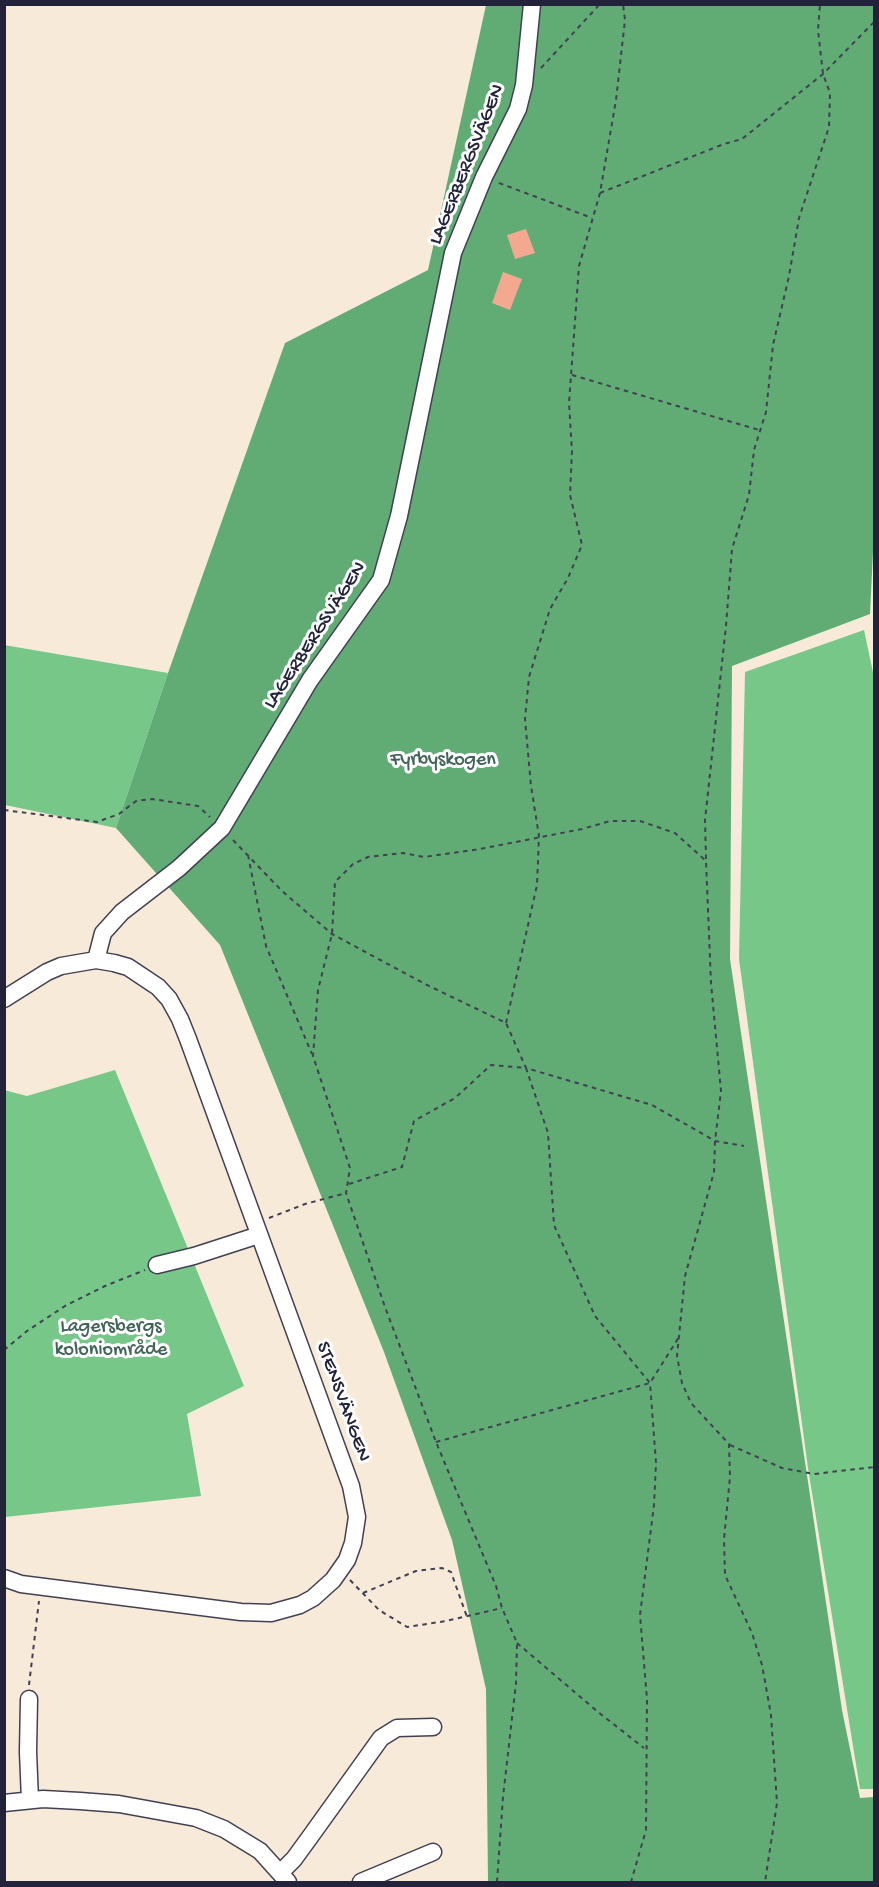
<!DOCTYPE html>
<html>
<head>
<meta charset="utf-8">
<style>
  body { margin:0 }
  #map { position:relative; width:879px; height:1887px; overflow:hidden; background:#f7ead9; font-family:"Gochi Hand",sans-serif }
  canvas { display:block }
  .frame { position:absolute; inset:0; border:6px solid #22223b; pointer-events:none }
</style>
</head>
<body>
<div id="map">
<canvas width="879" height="1887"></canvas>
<div class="frame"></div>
</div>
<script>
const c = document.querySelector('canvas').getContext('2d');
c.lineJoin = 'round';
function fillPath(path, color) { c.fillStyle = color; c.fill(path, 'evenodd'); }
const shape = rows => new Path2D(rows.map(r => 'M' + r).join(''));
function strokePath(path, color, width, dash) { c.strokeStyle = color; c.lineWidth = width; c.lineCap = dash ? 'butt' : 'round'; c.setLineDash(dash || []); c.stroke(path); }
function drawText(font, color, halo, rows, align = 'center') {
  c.font = font + ' "Gochi Hand",sans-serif'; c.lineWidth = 6; c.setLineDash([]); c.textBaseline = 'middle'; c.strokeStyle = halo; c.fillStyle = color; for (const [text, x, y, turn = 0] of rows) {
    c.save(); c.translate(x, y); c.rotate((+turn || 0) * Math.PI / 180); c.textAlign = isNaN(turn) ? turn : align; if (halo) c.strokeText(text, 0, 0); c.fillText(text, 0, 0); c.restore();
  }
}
fillPath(shape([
  [864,630,874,677,874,1789,860,1789,808,1468,739,959,745,672],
  [4,645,168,673,116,828,5,805],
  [115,1070,244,1386,187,1414,201,1496,5,1517,4,1090,27,1096]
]), '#76c788');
fillPath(shape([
  [486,5,874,5,874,531,870,614,732,666,730,959,842,1710,860,1798,874,1797,874,1882,488,1882,486,1689,452,1540,384,1352,220,945,116,828,168,673,285,343,428,270]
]), '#60ac74');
fillPath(shape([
  [526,229,535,253,515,259,507,235],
  [503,272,522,279,510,310,492,303]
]), '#f5a890');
const minor = shape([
  [96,960,103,933,122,912,179,868,222,828,310,680,381,580,399,516,453,253,484,177,518,109,524,85,532,4],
  [4,999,47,972,61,966,96,960,114,963,128,967,158,987,169,999,180,1019,188,1039,351,1486,357,1517,353,1543,347,1560,333,1580,313,1598,300,1605,271,1613,241,1612,21,1584,4,1578],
  [157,1265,194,1256,259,1235],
  [29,1699,28,1752,30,1800],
  [4,1803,43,1799,80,1801,119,1804,196,1818,224,1829,260,1851,288,1882],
  [281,1872,294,1859,310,1837,381,1738,397,1728,433,1727],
  [361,1882,433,1852]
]);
strokePath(minor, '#424053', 19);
strokePath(shape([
  [541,68,600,4],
  [499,183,592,218],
  [600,193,724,144,742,139,823,74,874,22],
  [572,375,759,430],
  [4,810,97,822,119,814,136,801,152,799,198,806,210,817],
  [233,840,282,891,332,934,425,984,506,1023,526,1068,652,1105,715,1141,744,1146],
  [248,855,266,946,312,1054],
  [706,859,705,820,726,626,732,549,749,495,754,450,766,412,773,345,789,276,799,218,829,127,830,93,823,74,818,30,820,4],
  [506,1023,537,885,539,836,531,786,525,719,529,677,550,609,568,578,582,545,570,495,572,451,569,403,579,266,600,193,616,100,625,20,623,4],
  [349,1184,402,1167,414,1121,455,1098,491,1065,526,1068,548,1133,554,1225,595,1316,650,1383,656,1463,654,1505,640,1615,647,1699,646,1830,631,1882],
  [269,1218,305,1204,346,1193],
  [4,1350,27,1331,65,1306,105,1286,145,1270],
  [436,1442,650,1383,679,1337],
  [730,1445,782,1468,814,1474,874,1467],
  [350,1580,379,1610,407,1627,446,1621,502,1608],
  [363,1593,416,1571,442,1568,451,1572,467,1617],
  [517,1643,598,1712,644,1748],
  [29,1685,39,1601],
  [497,1882,503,1797,516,1683,517,1643,502,1608,496,1586,436,1442,385,1307,346,1193,350,1168,313,1056,318,990,332,934,335,882,353,864,368,857,403,853,424,857,480,849,582,829,610,821,640,821,675,833,706,861,711,983,721,1091,715,1141,714,1172,685,1276,677,1356,682,1383,691,1403,729,1444,730,1477,724,1539,725,1575,752,1633,762,1665,771,1715,777,1803,765,1882]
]), '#424053', 2, [4.5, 4.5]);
strokePath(minor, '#fff', 16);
drawText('20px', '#22223b', '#fff', [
  ["LAGERBERGSVÄGEN",468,165,-68],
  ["LAGERBERGSVÄGEN",316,636,-57],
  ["STENSVÄNGEN",342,1402,70]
]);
drawText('20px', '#44645a', '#fff', [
  ["Fyrbyskogen",443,761],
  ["Lagersbergs",111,1328],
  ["koloniområde",111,1351]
]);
</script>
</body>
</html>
